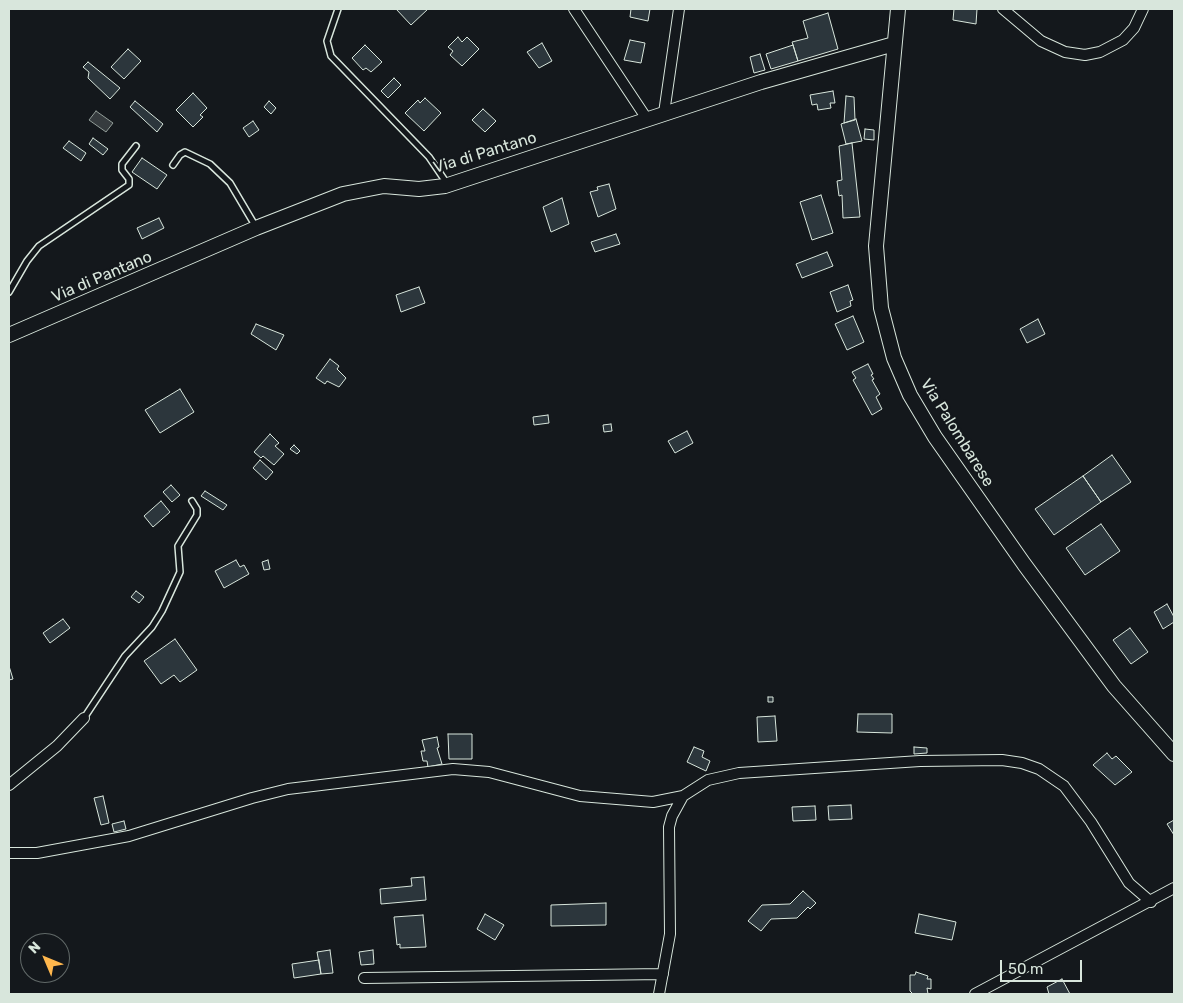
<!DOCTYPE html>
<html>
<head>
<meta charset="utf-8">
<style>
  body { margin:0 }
  #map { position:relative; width:1183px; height:1003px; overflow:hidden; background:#14181c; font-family:Rubik,sans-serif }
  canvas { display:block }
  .frame { position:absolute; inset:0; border:10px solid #d8e6dc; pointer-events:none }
  .north { position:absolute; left:20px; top:933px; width:50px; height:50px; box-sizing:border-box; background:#14181c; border:1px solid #626a69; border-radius:50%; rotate:315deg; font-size:14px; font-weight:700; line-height:20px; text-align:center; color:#d8e6dc }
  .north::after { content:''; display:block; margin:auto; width:18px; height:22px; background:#ffb74d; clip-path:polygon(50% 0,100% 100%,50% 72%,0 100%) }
  .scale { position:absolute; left:1000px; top:960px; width:82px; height:22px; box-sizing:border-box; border:2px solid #d8e6dc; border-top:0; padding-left:6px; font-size:15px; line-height:18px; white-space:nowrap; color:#d8e6dc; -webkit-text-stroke:4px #14181c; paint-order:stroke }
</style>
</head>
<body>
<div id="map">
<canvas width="1183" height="1003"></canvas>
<div class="frame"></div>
<div class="north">N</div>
<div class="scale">50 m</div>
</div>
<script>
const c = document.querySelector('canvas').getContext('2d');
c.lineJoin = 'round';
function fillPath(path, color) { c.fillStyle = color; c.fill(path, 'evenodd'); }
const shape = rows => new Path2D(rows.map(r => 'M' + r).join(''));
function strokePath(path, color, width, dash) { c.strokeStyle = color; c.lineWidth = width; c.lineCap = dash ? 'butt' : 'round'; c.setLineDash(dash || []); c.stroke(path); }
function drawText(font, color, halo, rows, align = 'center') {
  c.font = font + ' Rubik,sans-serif'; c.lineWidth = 4; c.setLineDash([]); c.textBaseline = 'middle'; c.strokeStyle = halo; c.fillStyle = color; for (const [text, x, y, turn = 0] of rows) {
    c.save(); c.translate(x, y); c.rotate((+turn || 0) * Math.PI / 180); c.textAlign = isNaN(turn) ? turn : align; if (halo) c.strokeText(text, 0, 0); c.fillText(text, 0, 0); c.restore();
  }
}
const water = shape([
  [96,111,113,123,106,132,89,120,96,111]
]);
fillPath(water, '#363b3e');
strokePath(water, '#939e99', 1);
const building = shape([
  [396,9,428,9,411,25,396,9],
  [631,9,650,9,648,21,630,17,631,9],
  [954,9,977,9,976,24,953,20,954,9],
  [828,13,838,49,798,61,792,42,808,38,803,21,828,13],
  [458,37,462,42,467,37,479,49,462,66,450,55,453,51,448,47,458,37],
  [630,40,645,43,641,63,624,60,630,40],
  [542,43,552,61,539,68,527,52,542,43],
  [365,45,382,62,371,72,366,68,363,70,352,58,365,45],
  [793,45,798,61,771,69,766,54,793,45],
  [128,49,141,61,124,79,111,67,128,49],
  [760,54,765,70,754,73,750,57,760,54],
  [88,62,120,88,110,99,88,78,89,72,83,67,88,62],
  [394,78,401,85,388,98,381,91,394,78],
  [833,91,835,103,830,103,831,108,818,110,817,104,812,105,810,95,833,91],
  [193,93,207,108,200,115,203,117,193,127,176,110,193,93],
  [846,96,854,97,855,120,844,123,846,96],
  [425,98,441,113,424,131,405,113,418,100,420,103,425,98],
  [135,101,163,124,157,132,130,107,135,101],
  [269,101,276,108,271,114,264,107,269,101],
  [483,109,496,121,485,132,472,120,483,109],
  [856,119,862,141,846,144,841,124,856,119],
  [253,121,259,130,249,137,243,128,253,121],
  [865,129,874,130,874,140,864,139,865,129],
  [93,138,108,149,103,155,89,144,93,138],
  [69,141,86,153,81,161,63,148,69,141],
  [852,143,860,217,843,218,842,195,839,196,837,181,842,180,839,146,852,143],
  [142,158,167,175,157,189,132,172,142,158],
  [609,184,616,209,598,217,590,192,598,190,597,187,609,184],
  [821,195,833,233,812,240,800,202,821,195],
  [562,198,569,224,551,232,543,207,562,198],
  [159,218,164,228,142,239,137,228,159,218],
  [616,234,620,244,595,252,591,242,616,234],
  [827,252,833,266,802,278,796,264,827,252],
  [848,285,853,300,850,301,851,306,837,312,830,292,848,285],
  [419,287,425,303,401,312,396,295,419,287],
  [853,316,864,342,847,350,835,324,853,316],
  [1038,319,1045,334,1027,343,1020,329,1038,319],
  [256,324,284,335,276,350,251,334,256,324],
  [330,359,339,366,337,369,346,378,339,387,327,381,325,384,316,378,330,359],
  [868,364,873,374,871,375,874,379,872,380,880,394,876,397,882,409,872,415,853,380,856,378,852,372,868,364],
  [180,389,194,412,160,433,145,410,180,389],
  [548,415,549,423,534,425,533,417,548,415],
  [611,424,612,431,604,432,603,425,611,424],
  [687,431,693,443,675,453,668,441,687,431],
  [270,434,279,443,275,446,284,454,274,465,263,456,261,458,254,452,270,434],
  [294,445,300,451,297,454,290,449,294,445],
  [1112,455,1131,482,1101,502,1083,476,1112,455],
  [260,460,273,472,266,480,253,468,260,460],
  [1083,476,1101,502,1054,535,1035,509,1083,476],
  [171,485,180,495,172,502,163,492,171,485],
  [205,491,227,505,223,510,201,496,205,491],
  [161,501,170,512,153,527,144,516,161,501],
  [1101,524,1120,551,1085,575,1066,548,1101,524],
  [236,560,240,567,244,565,249,574,224,588,215,571,236,560],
  [268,560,270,569,264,570,262,562,268,560],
  [136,591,144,597,139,603,131,597,136,591],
  [1167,604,1174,617,1174,622,1163,629,1154,612,1167,604],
  [63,619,70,628,50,643,43,633,63,619],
  [1130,628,1148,652,1131,664,1113,640,1130,628],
  [175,639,197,670,180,682,174,675,161,684,144,661,175,639],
  [9,666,13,679,9,680,9,666],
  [768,697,773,697,773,702,768,702,768,697],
  [858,714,892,714,892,733,857,732,858,714],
  [775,716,777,741,758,742,757,717,775,716],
  [448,734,472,734,472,759,449,759,448,734],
  [437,737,439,747,437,748,442,764,428,767,427,761,423,761,421,751,425,751,422,740,437,737],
  [694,747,704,751,702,757,710,761,706,771,687,762,694,747],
  [914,747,927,748,927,753,914,754,914,747],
  [1107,753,1112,759,1116,756,1132,772,1115,785,1093,765,1107,753],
  [103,796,109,823,101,825,94,798,103,796],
  [851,805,852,819,829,820,828,806,851,805],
  [815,806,816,820,793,821,792,807,815,806],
  [1174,820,1174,835,1167,824,1174,820],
  [124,821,126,829,114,832,112,824,124,821],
  [424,877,426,900,381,904,380,889,412,886,411,878,424,877],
  [803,891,816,903,810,909,808,907,797,918,771,919,761,931,748,921,762,905,790,904,803,891],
  [606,903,606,925,551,926,551,905,606,903],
  [485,914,504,925,495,940,477,929,485,914],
  [919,914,956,922,952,940,915,933,919,914],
  [423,915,426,947,400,948,400,944,397,945,394,917,423,915],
  [330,950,333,973,321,974,317,952,330,950],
  [373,950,374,964,361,965,359,952,373,950],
  [319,960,321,974,294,978,292,964,319,960],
  [916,972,928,976,927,979,931,979,931,989,927,988,928,994,913,994,910,991,910,975,915,975,916,972],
  [1062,979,1070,994,1049,994,1047,987,1062,979]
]);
fillPath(building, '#2c363c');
strokePath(building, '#d8e6dc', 1);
const lane = shape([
  [338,9,327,41,331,56,429,157,448,185],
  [173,165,180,155,185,152,210,164,230,183,256,227],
  [9,292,27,261,39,246,129,185,129,179,122,170,122,164,136,146],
  [84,718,125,656,152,627,162,611,180,572,178,546,197,515,197,509,192,501]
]);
const street = shape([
  [574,9,647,119],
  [1003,9,1041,41,1065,52,1085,55,1100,52,1123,40,1134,28,1143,9],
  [664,113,679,9],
  [9,785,57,746,84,718],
  [9,853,37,853,129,836,252,798,288,789,453,769,489,772,580,796,653,802,683,796,708,780,739,773,920,761,1002,760,1022,763,1039,769,1064,786,1091,822,1129,883,1151,902],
  [364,978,663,974],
  [659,994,670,934,669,827,672,816,683,796],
  [975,994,1174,888]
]);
const secondary = shape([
  [898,9,876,246,881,308,894,358,910,395,935,437,1024,564,1114,686,1174,754],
  [9,335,256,228,343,194,384,186,419,189,445,186,761,82,894,44]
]);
strokePath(lane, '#d8e6dc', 8);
strokePath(street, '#d8e6dc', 12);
strokePath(secondary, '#d8e6dc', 16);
strokePath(lane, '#14181c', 5);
strokePath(street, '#14181c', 10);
strokePath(secondary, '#14181c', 14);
drawText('16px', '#d8e6dc', '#14181c', [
  ["Via di Pantano",485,153,-17],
  ["Via di Pantano",102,277,-23],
  ["Via Palombarese",957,433,58]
]);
</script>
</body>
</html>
